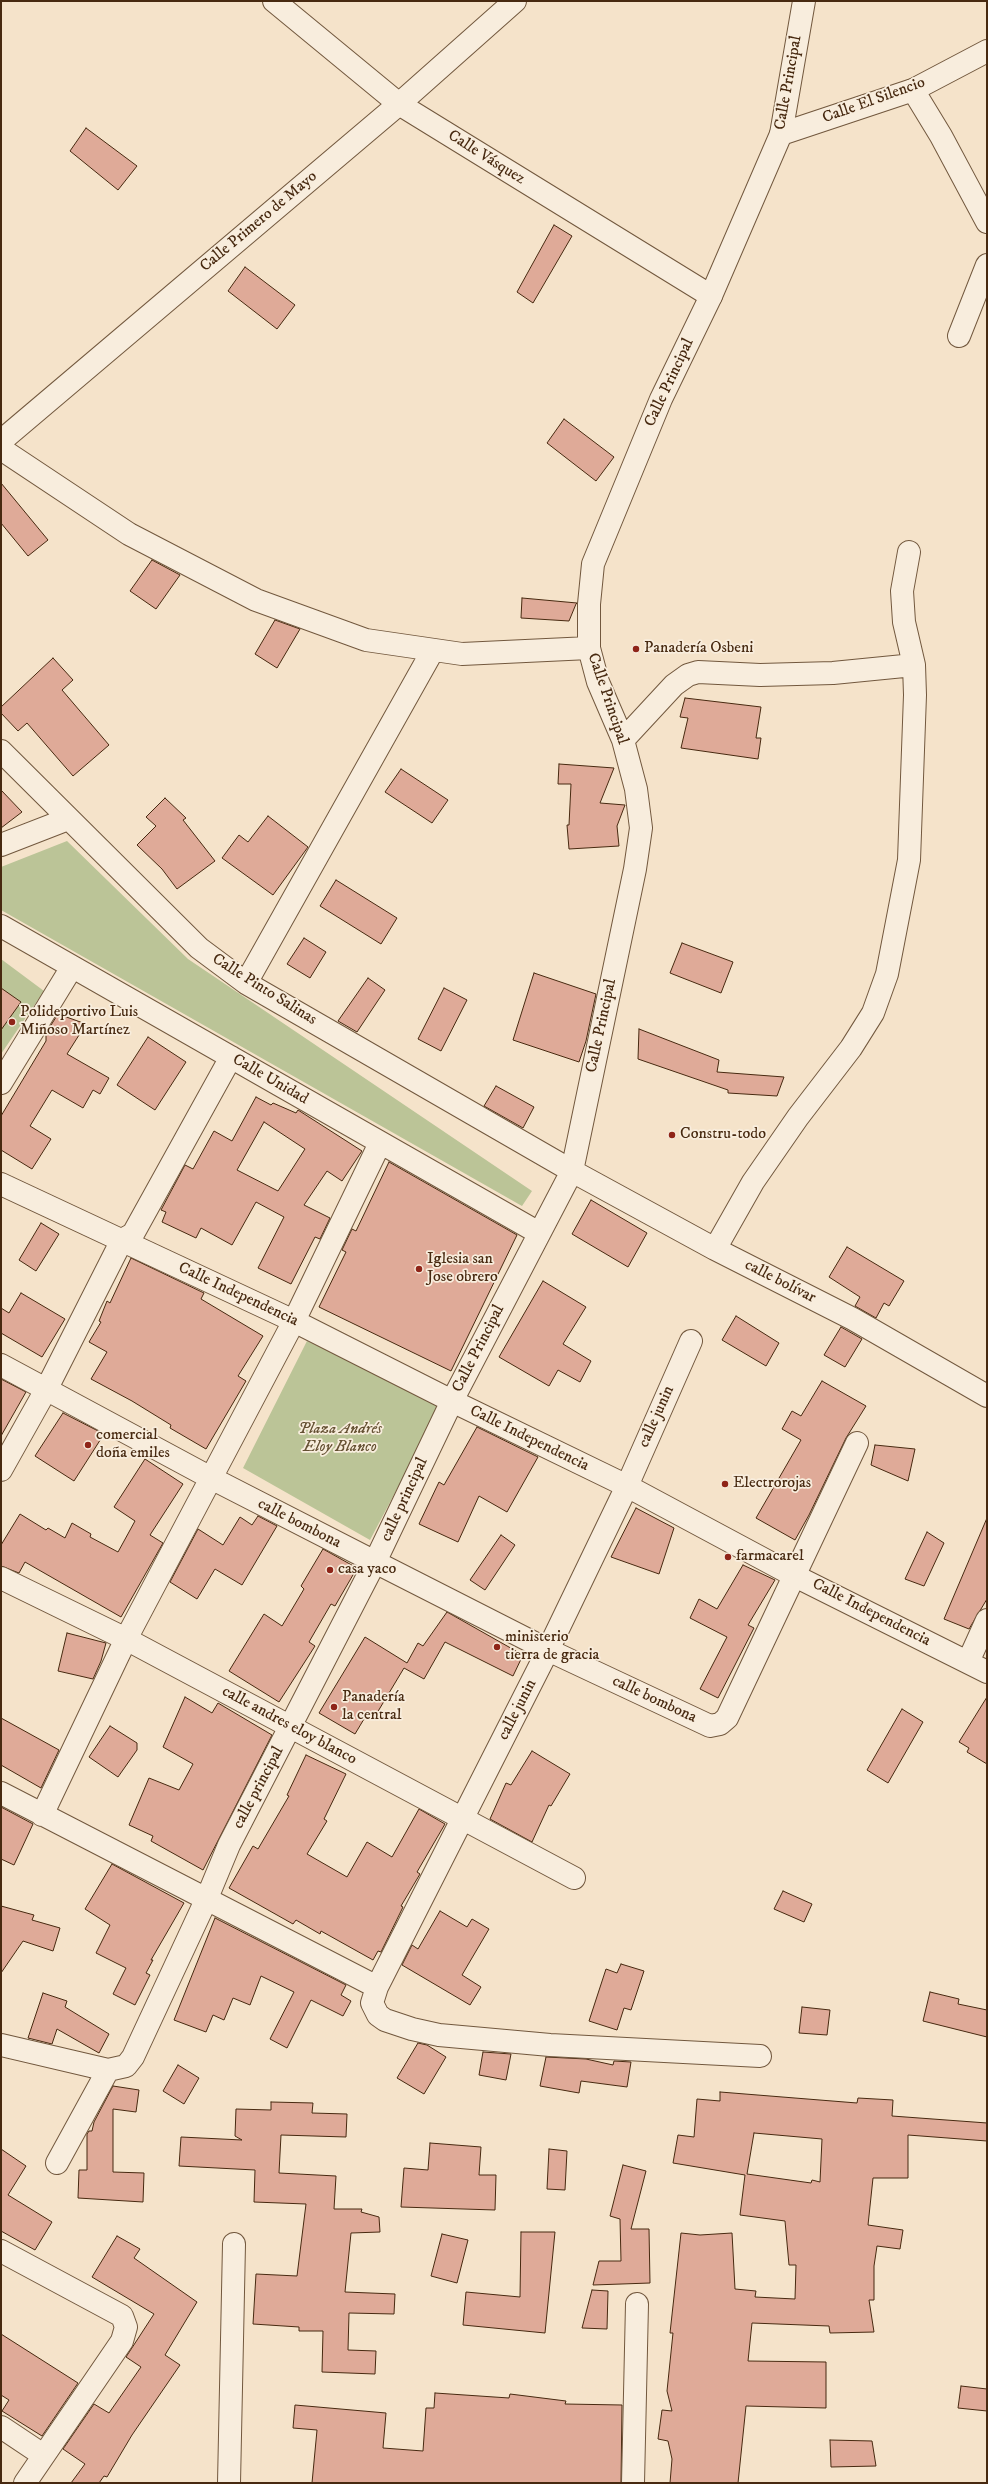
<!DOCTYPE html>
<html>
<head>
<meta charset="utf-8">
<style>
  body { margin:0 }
  #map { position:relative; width:988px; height:2484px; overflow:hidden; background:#f5e3ca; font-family:"IM FELL DW Pica",serif }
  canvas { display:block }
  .frame { position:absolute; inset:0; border:2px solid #472910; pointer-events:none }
</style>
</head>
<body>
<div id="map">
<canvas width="988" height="2484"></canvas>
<div class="frame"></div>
</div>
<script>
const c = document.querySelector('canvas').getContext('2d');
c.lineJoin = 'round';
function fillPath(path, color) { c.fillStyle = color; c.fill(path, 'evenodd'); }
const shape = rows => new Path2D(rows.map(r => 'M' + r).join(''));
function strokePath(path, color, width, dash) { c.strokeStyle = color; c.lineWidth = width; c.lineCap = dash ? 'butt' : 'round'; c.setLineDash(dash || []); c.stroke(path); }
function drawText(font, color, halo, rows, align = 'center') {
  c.font = font + ' "IM FELL DW Pica",serif'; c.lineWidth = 3.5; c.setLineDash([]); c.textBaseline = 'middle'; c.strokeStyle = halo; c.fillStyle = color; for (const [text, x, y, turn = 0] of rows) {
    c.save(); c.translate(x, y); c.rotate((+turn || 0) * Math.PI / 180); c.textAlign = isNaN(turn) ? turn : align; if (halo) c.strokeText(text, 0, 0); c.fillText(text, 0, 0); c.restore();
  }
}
fillPath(shape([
  [67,841,188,959,532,1191,522,1206,1,910,1,867],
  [1,959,44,991,1,1054],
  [307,1341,441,1406,370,1540,243,1468]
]), '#bbc497');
const building = shape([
  [86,128,137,166,118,190,70,151,86,128],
  [554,225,572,236,533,303,517,292,554,225],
  [245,267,295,305,277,329,228,291,245,267],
  [564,419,614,457,596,481,547,443,564,419],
  [1,483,48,540,28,556,1,523,1,483],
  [152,560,180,575,156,609,130,591,152,560],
  [522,598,577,603,576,604,569,621,521,618,522,598],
  [275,620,300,629,277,668,255,654,275,620],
  [53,658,73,680,62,690,109,745,73,776,27,723,18,731,1,713,1,707,53,658],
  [685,698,761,707,756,738,761,738,758,759,681,748,688,718,680,717,685,698],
  [559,764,614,768,600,803,625,805,617,826,619,846,569,849,567,825,569,825,571,784,558,784,559,764],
  [401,769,448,800,432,823,385,792,401,769],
  [1,790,22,812,1,828,1,790],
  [165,798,186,818,183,820,215,861,177,889,162,869,137,845,156,826,146,817,165,798],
  [268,816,308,847,273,895,222,858,239,835,248,842,268,816],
  [336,880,397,918,381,944,320,906,336,880],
  [304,938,326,952,310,978,287,964,304,938],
  [682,943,733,962,721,993,670,973,682,943],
  [534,973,596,994,586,1041,579,1062,513,1040,534,973],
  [368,978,385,990,357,1032,338,1021,368,978],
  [1,988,21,1002,1,1030,1,988],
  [444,988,467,1000,441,1051,418,1039,444,988],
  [58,1014,86,1024,67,1054,109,1078,100,1094,93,1090,83,1108,52,1090,30,1126,51,1139,32,1169,1,1150,1,1116,46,1041,46,1033,58,1014],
  [639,1029,719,1060,717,1072,784,1077,777,1096,728,1093,728,1090,638,1059,639,1029],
  [148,1037,186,1062,155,1110,117,1085,148,1037],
  [496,1086,534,1107,523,1128,484,1106,496,1086],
  [256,1097,271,1105,273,1103,296,1113,298,1110,362,1151,342,1181,327,1171,304,1205,330,1218,320,1239,315,1237,291,1284,258,1268,284,1217,256,1202,232,1245,201,1228,196,1238,162,1222,166,1212,161,1210,185,1165,193,1169,214,1131,232,1141,256,1097],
  [264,1122,305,1149,278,1191,237,1170,264,1122],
  [389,1162,517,1235,451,1371,319,1307,346,1252,342,1250,352,1229,356,1231,389,1162],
  [591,1200,647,1233,628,1267,572,1234,591,1200],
  [41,1223,59,1234,36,1271,19,1260,41,1223],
  [847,1247,904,1281,889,1306,884,1303,876,1318,855,1306,860,1297,829,1277,847,1247],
  [131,1258,204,1293,201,1299,263,1336,238,1376,246,1381,206,1449,170,1428,171,1425,132,1401,91,1379,107,1352,89,1342,101,1322,99,1321,107,1301,110,1303,131,1258],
  [543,1281,586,1307,563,1344,591,1361,580,1382,558,1370,549,1386,499,1357,543,1281],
  [21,1293,65,1319,42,1357,1,1333,1,1308,9,1313,21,1293],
  [736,1316,779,1343,766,1366,722,1340,736,1316],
  [841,1327,862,1339,845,1367,824,1355,841,1327],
  [1,1379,26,1392,1,1436,1,1379],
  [822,1381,866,1406,846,1438,809,1515,795,1540,756,1518,801,1440,782,1429,792,1411,801,1416,822,1381],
  [63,1413,104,1434,74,1481,35,1456,63,1413],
  [477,1427,538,1457,507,1512,479,1496,458,1542,419,1524,439,1482,444,1485,477,1427],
  [875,1445,915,1449,908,1481,871,1465,875,1445],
  [145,1459,183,1484,150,1535,163,1543,121,1617,25,1562,19,1573,1,1566,1,1545,20,1514,46,1530,48,1528,65,1538,72,1523,91,1534,90,1537,118,1552,135,1521,114,1507,145,1459],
  [636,1508,674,1528,659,1574,611,1557,636,1508],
  [258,1516,277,1526,242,1585,215,1569,197,1599,170,1582,198,1529,223,1545,240,1517,252,1525,258,1516],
  [987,1518,987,1599,969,1629,944,1619,987,1518],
  [927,1532,944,1543,924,1586,905,1579,927,1532],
  [501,1535,515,1545,485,1590,470,1580,501,1535],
  [323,1549,357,1568,335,1606,331,1604,309,1642,315,1646,279,1702,229,1671,264,1614,282,1626,304,1589,301,1586,323,1549],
  [743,1565,775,1580,748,1625,754,1628,718,1698,700,1689,727,1637,690,1618,699,1599,717,1609,743,1565],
  [447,1612,523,1655,513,1676,445,1642,424,1679,404,1668,374,1718,367,1714,355,1734,319,1713,365,1637,407,1663,418,1643,423,1646,447,1612],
  [67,1633,106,1643,101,1661,93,1679,58,1671,67,1633],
  [185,1697,212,1713,218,1703,272,1735,203,1870,151,1841,153,1836,129,1825,149,1778,179,1790,193,1764,163,1747,185,1697],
  [987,1697,987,1764,967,1752,969,1748,959,1742,987,1697],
  [902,1709,923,1722,888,1783,867,1770,902,1709],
  [1,1718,59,1750,41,1788,1,1765,1,1718],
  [110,1726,137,1743,137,1750,118,1777,89,1757,110,1726],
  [532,1751,570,1774,551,1806,549,1805,532,1842,490,1819,506,1783,511,1785,532,1751],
  [306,1755,346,1774,324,1819,327,1821,307,1854,347,1877,367,1842,392,1857,419,1809,445,1824,417,1872,420,1874,401,1906,403,1907,381,1952,378,1951,373,1960,321,1931,320,1934,296,1920,293,1924,229,1888,253,1846,258,1849,289,1796,287,1795,306,1755],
  [1,1807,33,1824,14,1865,1,1859,1,1807],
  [112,1864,184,1903,151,1960,153,1960,146,1973,150,1975,135,2005,113,1994,126,1968,96,1953,110,1925,85,1909,112,1864],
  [783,1891,812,1904,804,1922,774,1909,783,1891],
  [1,1906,34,1915,32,1920,60,1928,53,1951,23,1941,1,1973,1,1906],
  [440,1911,467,1927,472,1919,489,1929,462,1975,481,1987,470,2005,402,1965,412,1945,418,1949,440,1911],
  [215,1918,346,1985,341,1995,351,2001,343,2016,311,2000,287,2048,270,2039,294,1992,261,1976,250,2005,233,1998,224,2020,213,2015,206,2032,174,2020,215,1918],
  [621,1964,644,1971,631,2010,624,2008,617,2030,589,2021,606,1969,617,1973,621,1964],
  [930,1992,959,1999,958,2004,987,2010,987,2037,923,2021,930,1992],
  [43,1993,67,2001,65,2007,109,2034,99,2053,57,2029,52,2044,28,2038,43,1993],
  [802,2007,830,2010,827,2035,799,2033,802,2007],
  [418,2043,427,2045,446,2057,424,2094,397,2078,418,2043],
  [483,2052,511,2054,506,2080,479,2075,483,2052],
  [546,2057,586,2059,613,2065,614,2061,631,2062,627,2087,581,2081,579,2093,540,2086,546,2057],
  [178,2065,199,2078,184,2104,163,2091,178,2065],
  [113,2086,139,2090,136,2112,113,2109,113,2172,144,2173,143,2202,78,2198,79,2170,87,2170,87,2134,89,2131,92,2131,94,2122,113,2086],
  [720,2092,857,2103,858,2098,893,2100,892,2116,987,2123,987,2141,908,2135,908,2178,873,2178,868,2225,903,2230,900,2249,877,2246,874,2266,874,2300,869,2300,874,2332,830,2333,829,2326,752,2323,748,2361,826,2362,826,2408,746,2406,738,2483,670,2483,672,2459,668,2441,658,2439,662,2410,672,2411,667,2391,673,2333,670,2333,681,2233,700,2235,732,2233,735,2289,756,2291,755,2297,795,2299,796,2265,789,2265,785,2221,740,2215,745,2175,673,2163,678,2135,694,2137,697,2099,720,2101,720,2092],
  [754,2133,822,2139,820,2182,812,2180,811,2183,747,2174,754,2133],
  [271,2102,313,2103,312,2113,347,2114,346,2137,281,2135,279,2173,336,2176,334,2209,362,2209,361,2212,379,2217,380,2232,351,2233,345,2292,395,2294,394,2314,349,2313,348,2350,376,2351,375,2374,322,2372,323,2331,299,2331,299,2327,253,2324,256,2274,297,2276,306,2204,254,2202,255,2170,179,2166,181,2137,242,2140,235,2136,236,2109,271,2110,271,2102],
  [430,2143,481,2147,479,2175,496,2175,495,2210,401,2207,404,2168,428,2170,430,2143],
  [1,2149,26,2166,8,2195,52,2222,35,2250,1,2231,1,2149],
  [549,2149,567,2151,565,2190,547,2189,549,2149],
  [623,2165,646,2171,631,2229,649,2229,650,2283,593,2285,599,2261,621,2261,620,2219,610,2216,623,2165],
  [521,2232,555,2232,545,2333,463,2325,466,2292,520,2297,521,2232],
  [442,2234,468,2240,457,2283,431,2276,442,2234],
  [117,2236,140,2249,134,2258,197,2302,165,2355,180,2365,132,2435,107,2477,104,2476,99,2483,71,2483,85,2464,63,2449,94,2404,109,2413,141,2367,126,2357,154,2314,92,2277,117,2236],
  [592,2290,608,2291,607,2329,582,2328,592,2290],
  [1,2334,78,2383,42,2436,2,2411,9,2400,1,2395,1,2334],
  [961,2386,987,2389,987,2411,958,2408,961,2386],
  [435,2393,509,2398,510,2394,566,2401,565,2404,622,2405,621,2483,312,2483,317,2430,293,2428,295,2405,386,2413,383,2448,423,2451,426,2408,434,2408,435,2393],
  [830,2440,872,2441,876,2466,831,2467,830,2440]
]);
fillPath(building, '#dfaa98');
strokePath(building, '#472910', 1);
const minor = shape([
  [913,90,941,136,987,222],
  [781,134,804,1],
  [959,336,987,265],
  [1,441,399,104,515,1],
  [1,449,129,534,256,600,366,640,462,654,589,648],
  [623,740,674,685,688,675,698,672,760,675,833,673,914,665],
  [1,751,199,948,246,983,572,1171,715,1249,853,1319,987,1396],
  [1,845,68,819],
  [1,926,539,1233],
  [246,983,433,650],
  [1,1083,72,967],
  [1,1184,294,1321,452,1401,627,1486,793,1575,987,1672],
  [715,1249,753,1182,798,1117,851,1048,873,1013,887,974,909,860,915,695,914,665,904,622,902,591,909,552],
  [691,1341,627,1486,548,1650,377,1987,372,2003,378,2015,385,2020,412,2029,439,2035,550,2045,760,2056],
  [1,1365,211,1478,375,1562,548,1650,710,1726,720,1724,727,1718,857,1443],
  [1,1470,47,1388,122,1240,133,1234,231,1057],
  [1,1578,126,1639,574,1878],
  [968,1662,987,1620],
  [1,1793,377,1987],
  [42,1815,126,1639,294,1321,380,1143],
  [1,2045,108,2070],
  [57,2163,108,2070,126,2066,133,2057,207,1898,229,1845,375,1562,452,1401,572,1171,635,869,641,828,636,789,623,740,598,682,589,648,589,604,593,564,661,399,711,296],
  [1,2251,122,2316,126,2327,122,2341,25,2483],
  [1,2427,43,2455],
  [229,2483,234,2244],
  [633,2483,637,2304]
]);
const tertiary = shape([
  [274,1,399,104,711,296,781,134,913,90,987,51]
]);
strokePath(minor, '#72583e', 24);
strokePath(tertiary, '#72583e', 24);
strokePath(minor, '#f8eddd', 22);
strokePath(tertiary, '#f8eddd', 22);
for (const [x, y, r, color] of [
  [636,649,4,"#8f2418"],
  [12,1022,4,"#8f2418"],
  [672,1135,4,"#8f2418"],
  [419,1269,4,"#8f2418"],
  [88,1445,4,"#8f2418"],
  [725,1484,4,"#8f2418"],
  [728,1557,4,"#8f2418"],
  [330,1570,4,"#8f2418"],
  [497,1647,4,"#8f2418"],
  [334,1707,4,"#8f2418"]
]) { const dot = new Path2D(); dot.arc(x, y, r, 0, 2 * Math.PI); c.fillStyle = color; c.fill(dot); strokePath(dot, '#f8eddd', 1.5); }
drawText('16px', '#472910', '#f8eddd', [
  ["Calle Principal",789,83,-80],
  ["Calle El Silencio",874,101,-20],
  ["Calle Vásquez",486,158,32],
  ["Calle Primero de Mayo",259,222,-40],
  ["Calle Principal",670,383,-65],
  ["Calle Principal",607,699,71],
  ["Calle Pinto Salinas",264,990,32],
  ["Calle Principal",602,1026,-78],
  ["Calle Unidad",270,1080,30],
  ["calle bolívar",780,1282,27],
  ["Calle Independencia",238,1295,25],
  ["Calle Principal",479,1349,-63],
  ["calle junin",657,1417,-66],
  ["Calle Independencia",529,1439,26],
  ["calle principal",405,1500,-65],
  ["calle bombona",299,1524,27],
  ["Calle Independencia",871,1613,27],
  ["calle bombona",654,1700,25],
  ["calle junin",518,1710,-63],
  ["calle andres eloy blanco",289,1726,28],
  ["calle principal",259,1788,-62]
]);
drawText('16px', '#472910', '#f8eddd', [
  ["Panadería Osbeni",644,649],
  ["Polideportivo Luis",20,1013],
  ["Miñoso Martínez",20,1031],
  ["Constru-todo",680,1135],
  ["Iglesia san",427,1260],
  ["Jose obrero",427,1278],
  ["comercial",96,1436],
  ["doña emiles",96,1454],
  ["Electrorojas",733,1484],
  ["farmacarel",736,1557],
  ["casa yaco",338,1570],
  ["ministerio",505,1638],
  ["tierra de gracia",505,1656],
  ["Panadería",342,1698],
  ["la central",342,1716]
], 'left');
drawText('italic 16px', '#645032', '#f8eddd', [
  ["Plaza Andrés",340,1430],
  ["Eloy Blanco",340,1448]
]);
</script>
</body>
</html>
